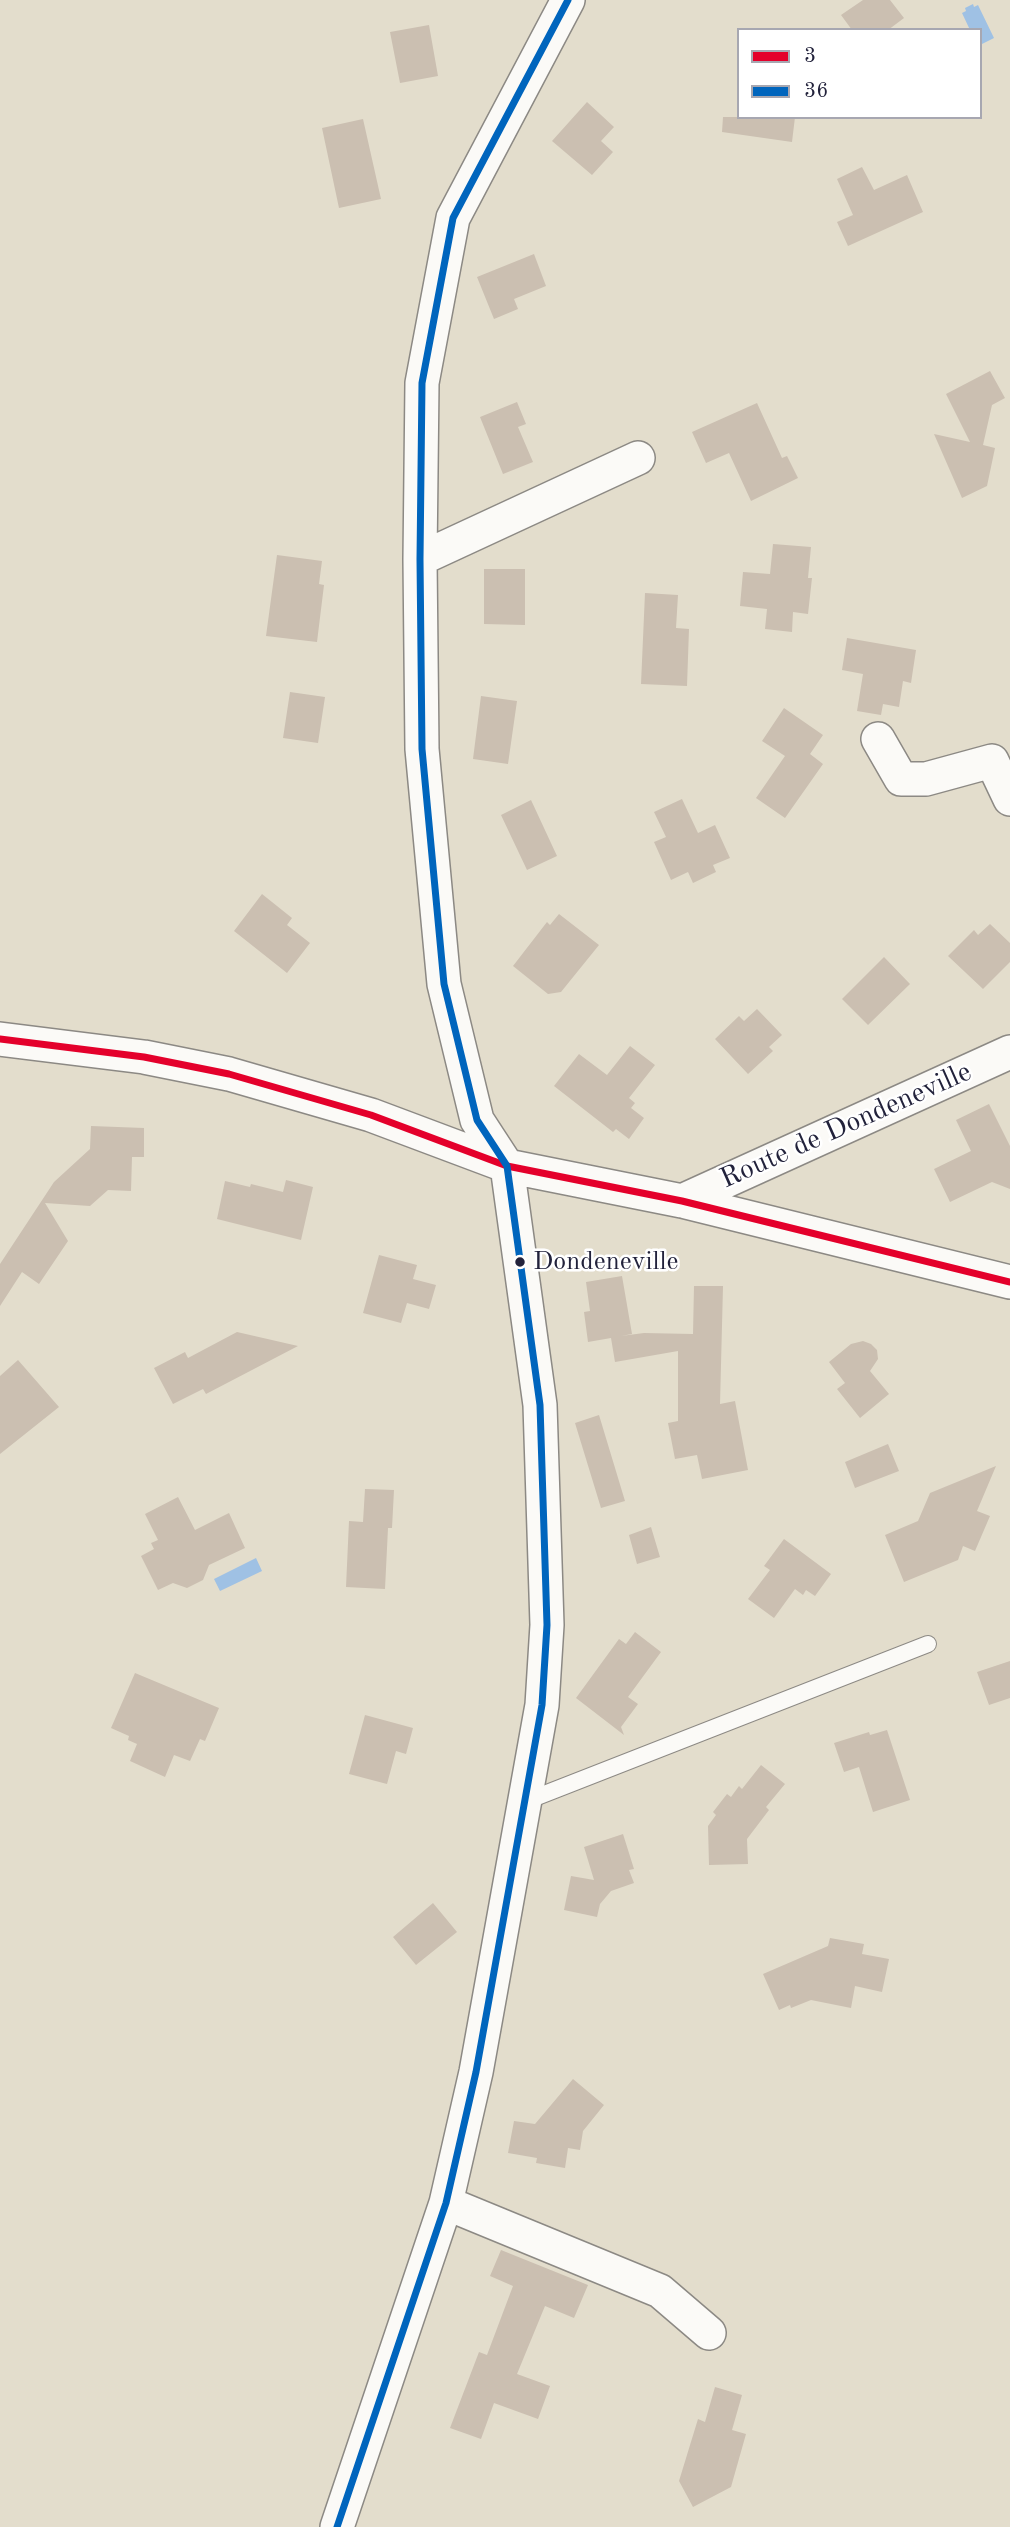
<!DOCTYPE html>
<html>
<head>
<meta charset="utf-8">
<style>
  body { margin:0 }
  #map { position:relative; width:1010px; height:2527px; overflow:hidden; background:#e3ddcc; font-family:"Old Standard TT",serif }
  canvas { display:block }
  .legend { position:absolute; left:737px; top:28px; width:245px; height:91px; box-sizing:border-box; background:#fff; border:2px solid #a7a7b1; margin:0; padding:9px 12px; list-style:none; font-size:21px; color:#22223b }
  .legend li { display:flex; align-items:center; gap:14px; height:35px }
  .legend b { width:35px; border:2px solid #a7a7b1 }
</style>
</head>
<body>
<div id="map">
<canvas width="1010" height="2527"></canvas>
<ul class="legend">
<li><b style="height:9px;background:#e4002b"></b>3</li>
<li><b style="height:9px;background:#0065bd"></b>36</li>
</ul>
</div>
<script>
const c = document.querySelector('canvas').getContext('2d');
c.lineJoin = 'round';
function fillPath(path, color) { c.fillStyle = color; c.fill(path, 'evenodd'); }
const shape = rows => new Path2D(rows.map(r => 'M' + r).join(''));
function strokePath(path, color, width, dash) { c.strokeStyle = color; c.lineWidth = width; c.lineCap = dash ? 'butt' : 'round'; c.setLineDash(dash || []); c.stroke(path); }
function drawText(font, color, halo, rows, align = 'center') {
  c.font = font + ' "Old Standard TT",serif'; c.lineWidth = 5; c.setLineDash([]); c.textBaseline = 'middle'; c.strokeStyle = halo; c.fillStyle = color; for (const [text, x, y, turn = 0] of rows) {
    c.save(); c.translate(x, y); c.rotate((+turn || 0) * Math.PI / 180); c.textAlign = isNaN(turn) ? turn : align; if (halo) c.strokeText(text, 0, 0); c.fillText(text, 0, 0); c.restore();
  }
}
fillPath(shape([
  [973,4,974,7,978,5,994,38,980,45,980,30,970,30,962,13,966,11,965,8],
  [256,1558,262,1571,220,1591,214,1579]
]), '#9fc1e4');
fillPath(shape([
  [863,0,890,0,904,18,888,30,852,30,841,15],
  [429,25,438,76,400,83,390,32],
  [587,102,614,127,601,141,613,152,592,175,552,141],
  [723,117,795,117,792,142,722,132],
  [363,119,381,199,339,208,322,128],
  [862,167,874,190,907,175,923,212,848,246,837,222,853,215,837,179],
  [534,254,546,286,514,299,518,309,494,319,477,277],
  [990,371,1005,398,992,405,983,445,995,448,987,486,962,498,934,434,970,442,946,394],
  [517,402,526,424,518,427,533,462,503,474,480,417],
  [757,403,782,458,787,456,798,478,751,501,729,453,706,463,692,432],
  [773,544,811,547,808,578,812,578,808,614,793,612,792,632,765,629,767,609,740,606,743,572,770,574],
  [277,555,322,561,319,584,324,585,317,642,266,636],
  [484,569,525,569,525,625,484,624],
  [645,593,678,595,676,628,689,629,687,686,641,684],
  [847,638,916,650,911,683,903,681,899,707,883,704,881,715,857,711,863,674,842,670],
  [290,692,325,697,318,743,283,738],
  [481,696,517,701,508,764,473,759],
  [784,708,823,735,810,754,823,764,785,818,756,798,785,756,762,741],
  [682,799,698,833,715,825,730,858,713,865,716,872,693,883,688,872,671,880,654,842,666,837,654,812],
  [531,800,557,856,527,870,501,815],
  [262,894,292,918,287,925,310,943,287,973,234,931],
  [559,914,599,945,561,992,548,994,513,966,547,922,550,925],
  [990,924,1010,943,1010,962,983,989,948,956,974,930,978,935],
  [884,957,910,984,868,1025,842,999],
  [757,1009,782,1035,769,1047,773,1051,748,1074,715,1039,739,1016,744,1021],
  [630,1046,655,1065,629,1098,635,1103,631,1108,644,1118,629,1139,616,1129,613,1132,554,1086,579,1054,607,1075],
  [989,1104,1010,1146,1010,1189,992,1182,950,1202,934,1169,971,1151,956,1120],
  [91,1126,144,1128,144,1157,132,1157,131,1191,108,1190,90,1206,45,1203,68,1241,39,1284,22,1272,0,1306,0,1264,54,1182,90,1149],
  [286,1180,313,1187,301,1240,217,1219,225,1181,250,1187,251,1184,283,1192],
  [379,1255,417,1265,413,1279,436,1285,429,1309,407,1303,401,1323,363,1313],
  [622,1276,632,1334,621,1336,644,1333,693,1334,694,1286,723,1286,720,1404,735,1401,748,1470,702,1479,697,1455,675,1459,668,1423,678,1421,678,1351,615,1362,611,1338,588,1342,584,1312,590,1311,586,1282],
  [237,1332,298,1346,206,1394,203,1389,173,1404,154,1368,185,1352,188,1358],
  [863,1341,871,1344,877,1350,878,1359,870,1371,889,1394,860,1418,837,1389,845,1383,829,1362,851,1344],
  [18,1360,59,1407,0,1454,0,1376],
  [599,1415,625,1501,601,1508,575,1423],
  [888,1444,899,1471,855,1488,845,1462],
  [996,1466,977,1511,990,1516,975,1551,963,1546,958,1560,904,1582,885,1535,918,1521,930,1493],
  [365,1489,394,1490,392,1528,388,1528,385,1589,346,1587,349,1521,363,1522],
  [178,1497,195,1530,229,1513,245,1548,209,1565,203,1580,187,1588,173,1583,158,1590,141,1556,154,1549,151,1543,158,1540,145,1514],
  [651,1527,660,1557,637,1564,629,1535],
  [784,1539,831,1574,815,1596,806,1590,803,1595,795,1589,774,1618,748,1599,770,1570,764,1566],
  [635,1632,661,1652,628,1697,638,1704,621,1727,624,1735,576,1698,619,1639,626,1644],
  [1010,1661,1010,1698,989,1705,977,1672],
  [135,1673,219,1708,205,1741,200,1739,190,1761,174,1755,165,1777,130,1761,137,1744,128,1740,129,1736,111,1728],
  [365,1715,413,1728,406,1754,396,1751,387,1784,349,1774],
  [887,1730,910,1800,873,1812,859,1767,844,1772,834,1743,869,1732,870,1735],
  [761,1765,785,1784,766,1807,769,1810,747,1839,748,1864,709,1865,708,1826,716,1815,713,1812,727,1794,731,1797,739,1786,742,1789],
  [623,1834,634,1869,629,1870,634,1883,611,1891,600,1904,597,1917,564,1910,571,1876,594,1880,584,1847],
  [433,1903,457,1932,416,1965,393,1937],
  [830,1938,864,1944,862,1954,889,1959,882,1992,855,1986,851,2008,811,2000,791,2008,790,2005,779,2010,763,1974,828,1946],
  [573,2079,604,2105,583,2131,580,2150,568,2148,565,2168,536,2163,537,2158,508,2153,514,2121,535,2124],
  [501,2250,588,2285,574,2318,545,2306,517,2374,550,2386,538,2419,494,2403,481,2439,450,2428,479,2352,487,2355,513,2286,490,2276],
  [715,2387,742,2395,732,2430,746,2434,731,2487,693,2507,679,2481,698,2419,705,2422]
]), '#cbbfb1');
const service = shape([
  [524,1802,928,1644]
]);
const minor = shape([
  [420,559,638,458],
  [878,739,901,779,926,779,992,761,1010,799],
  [0,1039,144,1057,229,1074,371,1115,507,1166,682,1201,1010,1282],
  [682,1201,1010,1052],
  [446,2203,660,2291,709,2333],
  [337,2527,446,2203,476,2072,542,1705,547,1625,540,1405,507,1166,477,1120,444,984,422,749,420,559,422,383,453,218,568,0]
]);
strokePath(service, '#8c8984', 18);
strokePath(minor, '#8c8984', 36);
strokePath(service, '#fbfaf7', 16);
strokePath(minor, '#fbfaf7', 33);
strokePath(shape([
  [0,1039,144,1057,229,1074,371,1115,507,1166,682,1201,1010,1282]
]), '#e4002b', 7);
strokePath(shape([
  [337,2527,446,2203,476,2072,542,1705,547,1625,540,1405,507,1166,477,1120,444,984,422,749,420,559,422,383,453,218,568,0]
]), '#0065bd', 7);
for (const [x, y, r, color] of [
  [520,1262,6,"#22223b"]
]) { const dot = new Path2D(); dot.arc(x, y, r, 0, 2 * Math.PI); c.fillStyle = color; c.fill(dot); strokePath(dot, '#fff', 2.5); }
drawText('26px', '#22223b', '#fff', [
  ["Dondeneville",533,1262]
], 'left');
drawText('28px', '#22223b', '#fff', [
  ["Route de Dondeneville",846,1126,-24]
]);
</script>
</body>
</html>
